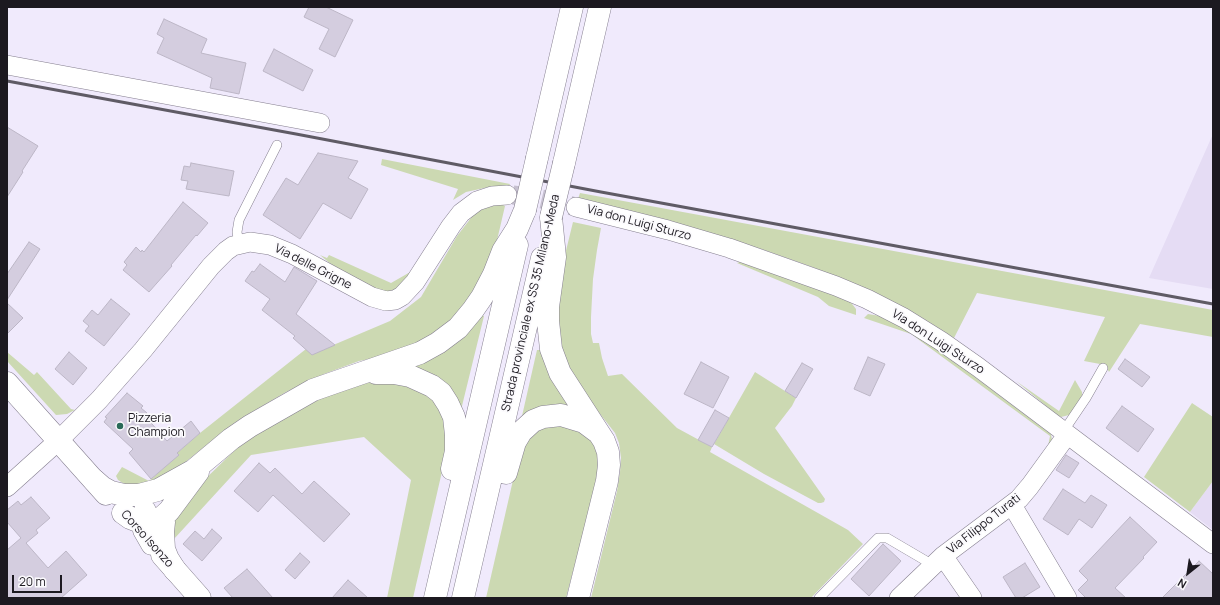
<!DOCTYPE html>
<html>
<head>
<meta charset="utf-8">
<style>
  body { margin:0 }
  #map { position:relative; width:1220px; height:605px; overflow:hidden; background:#f0eafc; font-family:Manrope,sans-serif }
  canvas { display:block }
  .frame { position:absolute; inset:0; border:8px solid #1c1920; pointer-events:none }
  .north { position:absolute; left:1168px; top:553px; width:40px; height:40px; -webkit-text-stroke:3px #fbfafd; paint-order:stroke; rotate:210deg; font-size:11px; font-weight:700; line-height:16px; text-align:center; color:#1c1920 }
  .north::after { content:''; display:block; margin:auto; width:14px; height:18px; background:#1c1920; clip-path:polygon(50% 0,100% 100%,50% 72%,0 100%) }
  .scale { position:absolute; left:12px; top:575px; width:50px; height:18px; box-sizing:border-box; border:2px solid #1c1920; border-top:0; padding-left:5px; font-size:12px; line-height:14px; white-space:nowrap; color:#1c1920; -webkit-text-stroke:3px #fbfafd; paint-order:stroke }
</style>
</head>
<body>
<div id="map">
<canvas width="1220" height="605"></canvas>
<div class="frame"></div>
<div class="north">N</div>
<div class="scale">20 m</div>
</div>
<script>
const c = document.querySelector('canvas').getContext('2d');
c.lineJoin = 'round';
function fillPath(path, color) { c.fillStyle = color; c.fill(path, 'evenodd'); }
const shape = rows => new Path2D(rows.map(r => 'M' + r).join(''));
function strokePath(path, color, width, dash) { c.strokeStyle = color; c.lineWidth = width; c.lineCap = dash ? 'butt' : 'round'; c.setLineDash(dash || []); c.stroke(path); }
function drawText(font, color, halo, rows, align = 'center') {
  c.font = font + ' Manrope,sans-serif'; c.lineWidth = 3.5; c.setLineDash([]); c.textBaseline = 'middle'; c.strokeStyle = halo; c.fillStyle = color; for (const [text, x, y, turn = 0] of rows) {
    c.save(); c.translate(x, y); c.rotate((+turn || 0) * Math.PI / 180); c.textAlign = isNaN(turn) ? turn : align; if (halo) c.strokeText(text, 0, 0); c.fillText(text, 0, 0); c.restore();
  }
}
fillPath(shape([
  [1213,134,1213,289,1149,278],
  [1213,481,1213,530,1190,512]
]), '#e5dcf4');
fillPath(shape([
  [382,159,510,184,509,186,489,187,466,192,453,200,458,189,381,165],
  [580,193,1213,310,1213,337,1140,324,1109,372,1107,368,1100,364,1084,361,1105,317,977,293,954,338,919,316,854,284,812,267,764,250,706,232,578,199],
  [501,204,505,206,495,249,463,311,429,341,386,356,359,361,324,374,286,392,239,420,219,435,173,472,157,484,126,485,118,480,116,476,122,467,149,481,178,455,177,453,200,433,306,349,312,354,390,321,421,297,457,236,474,214,484,206],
  [573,222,601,228,597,250,593,279,591,317,591,334,593,343,599,343,602,358,608,376,622,374,677,428,712,447,710,452,848,530,863,544,811,598,591,598,617,491,620,472,621,458,619,443,615,433,593,405,567,368,555,330,562,267],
  [320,255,327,258,329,255,391,283,412,271,400,286,394,290,387,292,372,288,333,266],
  [742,261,849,300,856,309,856,315,829,306,818,297,737,263],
  [480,314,484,316,461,410,408,365],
  [868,314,880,316,890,320,934,346,1051,434,1052,440,1048,446,1050,436,911,334,864,318],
  [537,350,543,350,576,408,526,418,522,416],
  [7,352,34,375,37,372,71,409,75,410,67,414,56,415,7,361],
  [755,372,796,398,792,406,775,428,825,499,824,502,821,503,818,503,764,474,714,444],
  [380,380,392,380,427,392,447,417,446,454,413,598,387,598,411,480,364,437,251,455,174,539,172,523,198,486,235,450,261,431,301,408,320,399,363,384],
  [1075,380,1082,392,1082,397,1069,415,1061,417,1057,415,1016,381,1059,411],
  [1192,403,1213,417,1213,481,1190,512,1144,477],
  [549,424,579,429,593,443,597,450,598,458,597,481,566,598,486,598,519,454,531,432]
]), '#ccd9b2');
const building = shape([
  [309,7,326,7,353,20,335,57,319,49,329,29,304,17,309,7],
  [164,19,207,39,201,53,246,63,239,94,210,88,212,78,157,53,164,38,157,34,164,19],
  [274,49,313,70,303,91,263,71,274,49],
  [7,127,38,146,22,171,23,172,7,197,7,127],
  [318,153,358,161,348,178,368,189,351,219,323,203,300,239,263,215,286,178,298,185,318,153],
  [191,163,234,171,229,196,186,189,188,181,181,180,184,166,190,167,191,163],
  [183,202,208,223,197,236,196,235,171,265,172,266,149,292,123,270,127,265,124,262,136,247,141,252,142,250,144,252,183,202],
  [29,242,40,249,7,300,7,274,29,242],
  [260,264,285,282,294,267,317,281,296,314,335,345,312,355,293,338,295,336,262,310,270,299,245,281,252,271,254,272,260,264],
  [111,299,130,314,104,346,85,331,89,326,83,321,92,310,98,315,111,299],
  [7,303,23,318,7,334,7,303],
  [69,352,87,368,73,385,55,369,69,352],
  [868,357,885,364,870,396,854,389,868,357],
  [1125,359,1150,377,1142,387,1118,369,1125,359],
  [701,362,729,377,713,408,684,394,701,362],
  [802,363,813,369,796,398,785,391,802,363],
  [127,393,143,406,141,408,147,413,145,416,167,441,191,421,200,433,177,453,179,455,151,479,129,453,133,449,104,422,107,418,105,417,127,393],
  [1122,406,1154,429,1138,452,1106,428,1122,406],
  [715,410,729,418,712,447,698,440,715,410],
  [1066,455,1079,463,1069,478,1056,470,1066,455],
  [259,463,270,473,275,468,302,494,314,481,350,514,324,542,273,495,258,512,234,491,259,463],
  [1063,489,1085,503,1091,495,1107,505,1092,528,1079,519,1068,535,1043,519,1063,489],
  [31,497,50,518,36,530,38,533,26,543,48,568,66,551,87,575,61,598,7,598,7,550,21,538,7,522,7,510,18,501,21,505,31,497],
  [1130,517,1157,542,1143,557,1144,558,1115,588,1126,598,1086,598,1078,590,1088,580,1079,571,1130,517],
  [212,529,222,538,202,561,183,544,195,531,204,539,212,529],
  [883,544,901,561,869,596,851,579,883,544],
  [300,553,310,562,295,579,285,570,300,553],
  [1199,561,1213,574,1213,598,1162,598,1199,561],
  [1025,563,1040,587,1022,598,1016,598,1003,577,1025,563],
  [247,569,273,598,233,598,224,588,247,569],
  [348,580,368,598,332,598,348,580]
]);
fillPath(building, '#d4cddf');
strokePath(building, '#bcb6c6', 1);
strokePath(shape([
  [513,195,537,198,576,207]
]), '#c6c0d0', 19, [19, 10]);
const lane = shape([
  [239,244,237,232,239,220,277,145],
  [1063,432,1086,398,1103,368],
  [819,598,878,538,887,538,933,565]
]);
const street = shape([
  [7,65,320,123],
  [576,207,668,230,729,248,836,286,867,299,904,318,941,341,978,367,1213,544],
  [7,487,58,441,99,400,143,350,211,266,226,251,233,246,250,242,270,245,292,254,372,297,386,301,395,300,402,296,415,282,451,226,461,213,477,201,492,196,507,195],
  [1012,505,1067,598],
  [943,556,972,598],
  [899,598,943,556,1019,499,1030,486,1067,435]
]);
const secondary = shape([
  [7,383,106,494],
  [162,555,200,598]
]);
const highway = shape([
  [537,158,572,7],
  [564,163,600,7],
  [551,217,555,257,548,307,548,321,551,349,560,373,604,441,608,452,609,465,607,481,578,598],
  [376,373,394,373,410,376,432,386,441,393,448,404,454,417,456,435,456,451,452,469],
  [506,473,515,442,521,432,533,421,543,417,561,415,584,422,596,431],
  [94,480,102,487,111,492,124,495,139,495,158,490,194,470,231,439,250,426,313,390,333,383,420,353,438,343,458,328,473,310,482,297,494,274,503,251,517,229,525,210],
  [145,511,143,523,144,530,152,544],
  [123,513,130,518,143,523,153,523,160,519,169,511,198,472],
  [164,522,163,532,164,549,168,559,175,570],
  [435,598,517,245],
  [463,598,542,258]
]);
strokePath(lane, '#857f8f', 10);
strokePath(street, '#857f8f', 20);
strokePath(secondary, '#857f8f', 23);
strokePath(highway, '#857f8f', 23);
strokePath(lane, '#fff', 9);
strokePath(street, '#fff', 19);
strokePath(secondary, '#fff', 22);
strokePath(highway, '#fff', 22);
strokePath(shape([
  [7,81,296,134,601,192,1213,304]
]), '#5f5b65', 3);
const highwayBridge = shape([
  [525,210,537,158],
  [551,217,564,163]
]);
strokePath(highwayBridge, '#857f8f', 23, []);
strokePath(highwayBridge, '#fff', 22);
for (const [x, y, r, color] of [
  [120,426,4,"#2a6a58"]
]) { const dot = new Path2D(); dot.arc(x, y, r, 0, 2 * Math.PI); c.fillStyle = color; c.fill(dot); strokePath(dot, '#fbfafd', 1.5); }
drawText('12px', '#1c1920', '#fbfafd', [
  ["Via don Luigi Sturzo",639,223,15],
  ["Via delle Grigne",313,267,27],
  ["Strada provinciale ex SS 35 Milano-Meda",531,303,-77],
  ["Via don Luigi Sturzo",938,342,33],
  ["Via Filippo Turati",984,524,-38],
  ["Corso Isonzo",147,539,48]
]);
drawText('12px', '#1c1920', '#fbfafd', [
  ["Pizzeria",128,419],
  ["Champion",128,433]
], 'left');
</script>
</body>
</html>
